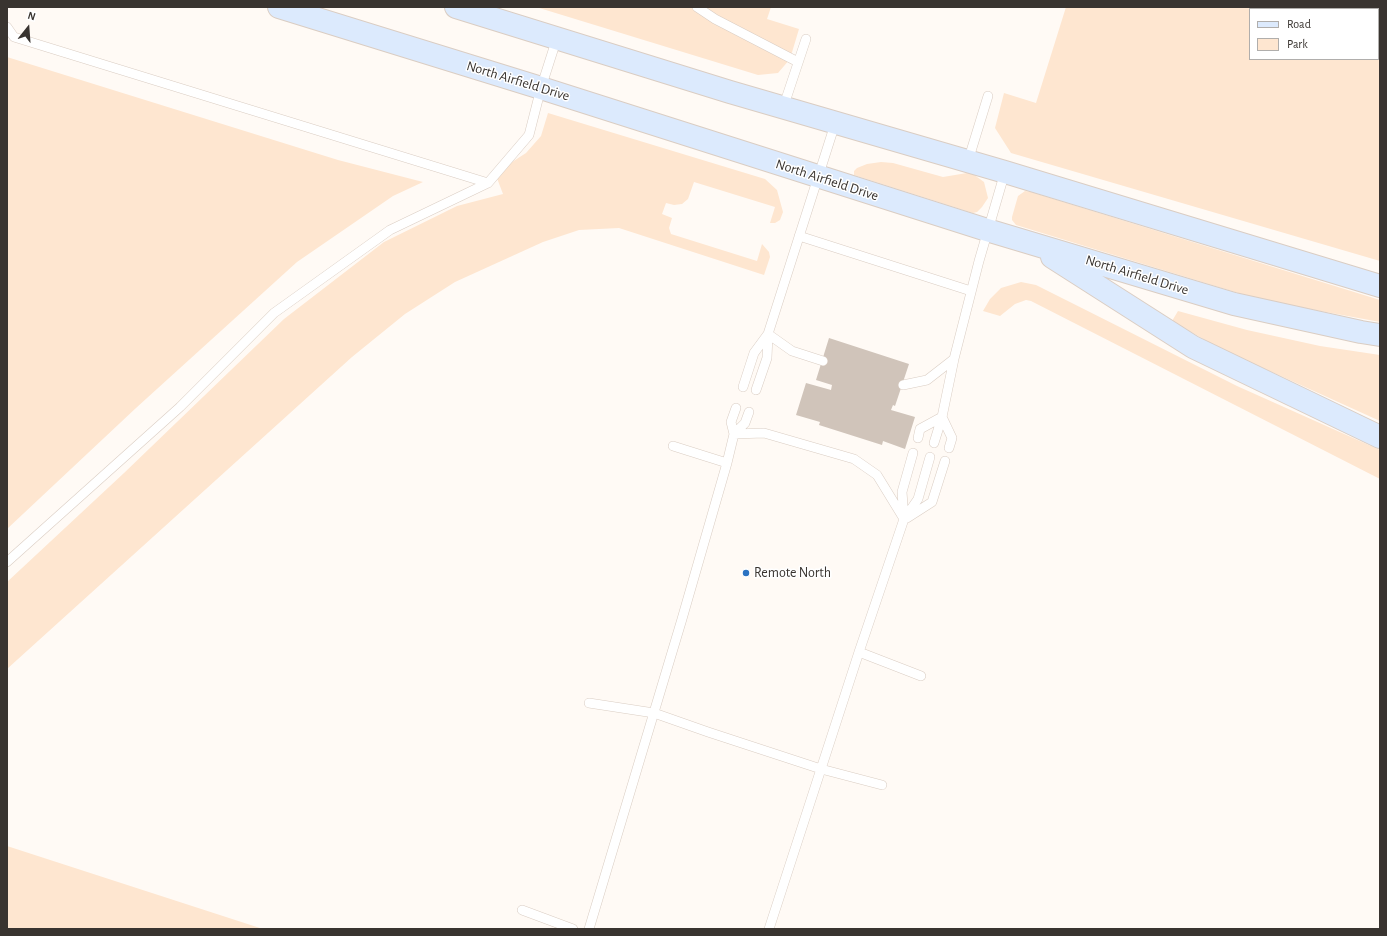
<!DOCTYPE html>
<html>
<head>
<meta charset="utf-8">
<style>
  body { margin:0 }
  #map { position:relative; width:1387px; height:936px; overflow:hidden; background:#fffaf5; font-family:"Alegreya Sans",sans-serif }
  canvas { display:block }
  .frame { position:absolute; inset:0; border:8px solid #393430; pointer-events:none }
  .legend { position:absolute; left:1249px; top:8px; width:130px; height:52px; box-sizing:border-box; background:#fff; border:1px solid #b0aeac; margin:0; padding:5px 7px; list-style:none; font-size:12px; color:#393430 }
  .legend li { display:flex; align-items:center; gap:8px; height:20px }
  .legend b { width:20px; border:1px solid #b0aeac }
  .north { position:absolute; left:8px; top:8px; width:40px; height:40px; -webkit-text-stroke:3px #fff; paint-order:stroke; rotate:17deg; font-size:11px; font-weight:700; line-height:16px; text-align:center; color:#393430 }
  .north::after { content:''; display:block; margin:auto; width:14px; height:18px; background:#393430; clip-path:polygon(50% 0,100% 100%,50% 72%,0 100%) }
</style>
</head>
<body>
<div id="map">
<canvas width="1387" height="936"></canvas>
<div class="frame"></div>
<ul class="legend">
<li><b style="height:5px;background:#dceafd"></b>Road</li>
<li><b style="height:11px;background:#fee6d0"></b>Park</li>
</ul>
<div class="north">N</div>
</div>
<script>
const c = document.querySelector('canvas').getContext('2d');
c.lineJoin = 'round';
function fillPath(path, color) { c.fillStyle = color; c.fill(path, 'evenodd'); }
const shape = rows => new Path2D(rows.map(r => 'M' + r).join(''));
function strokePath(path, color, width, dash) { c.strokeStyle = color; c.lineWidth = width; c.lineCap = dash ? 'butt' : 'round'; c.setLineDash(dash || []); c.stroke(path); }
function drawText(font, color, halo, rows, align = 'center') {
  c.font = font + ' "Alegreya Sans",sans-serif'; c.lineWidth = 3; c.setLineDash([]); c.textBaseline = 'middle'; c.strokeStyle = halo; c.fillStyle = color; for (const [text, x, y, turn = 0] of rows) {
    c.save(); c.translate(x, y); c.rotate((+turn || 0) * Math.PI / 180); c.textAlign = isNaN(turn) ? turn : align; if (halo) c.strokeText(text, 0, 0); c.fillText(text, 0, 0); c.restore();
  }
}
fillPath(shape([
  [536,7,771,7,767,19,799,29,790,59,778,73,758,75],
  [1066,7,1380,7,1380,261,1011,153,995,128,1004,93,1036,103],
  [1250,9,1378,9,1378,59,1250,59],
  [7,57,338,160,423,182,393,196,297,262,136,408,7,529],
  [548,113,765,179,777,190,783,212,780,220,775,223,770,223,775,207,694,182,688,199,682,204,674,205,666,203,662,214,672,218,669,228,671,234,757,261,762,244,769,252,770,257,764,275,619,228,579,230,543,242,455,282,405,314,352,357,7,669,7,582,124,473,284,319,384,242,457,206,503,194,495,173,526,153,541,136],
  [881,162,893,163,943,177,967,173,973,174,984,182,988,198,982,207,977,212,973,213,854,175,854,171,857,168,867,164],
  [1025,191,1031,192,1380,300,1380,322,1315,310,1248,296,1016,225,1012,220,1012,217,1018,196],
  [1021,282,1036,285,1237,386,1380,450,1380,479,1031,301,1026,300,1015,304,1000,316,983,311,990,299,1001,288],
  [1178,311,1247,330,1320,346,1380,355,1380,421,1219,348,1172,321],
  [7,846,263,929,7,929]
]), '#fee6d0');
fillPath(shape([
  [829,338,909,364,895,406,893,405,891,410,915,417,905,449,883,441,882,445,819,425,820,422,796,415,806,383,831,390,832,385,816,380]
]), '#d0c4ba');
const lane = shape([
  [697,7,715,19,798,62],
  [7,27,14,37,488,183],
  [783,108,806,39],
  [968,161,988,96],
  [799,236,971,291],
  [823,361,792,351,768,334,835,124],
  [903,385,927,380,954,359],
  [743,387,754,353,768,334],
  [756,390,767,358,768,334],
  [734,434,764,433,854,459,877,475,904,519],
  [734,434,745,423,749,412],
  [918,438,920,429,942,417,952,438,949,448],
  [934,443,942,417,954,359,979,261,1005,172],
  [673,446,727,463],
  [904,518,902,492,913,453],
  [907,518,932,502,945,461],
  [7,562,180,407,274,313,390,230,488,183,529,135,541,88,557,38],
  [859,652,921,676],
  [589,703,654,713,708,732,821,769,882,785],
  [522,910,573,929],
  [589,929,682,619,727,463,734,434,731,422,736,408],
  [769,929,859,652,904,519,918,499,930,457]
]);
const secondary = shape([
  [279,7,541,88,987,230,1234,304,1361,332,1380,335],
  [456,7,730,92,1005,172,1380,286],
  [1052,257,1193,347,1380,437]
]);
strokePath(lane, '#dacdc3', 10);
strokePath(secondary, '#dacdc3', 24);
strokePath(lane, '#fff', 9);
strokePath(secondary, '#dceafd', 22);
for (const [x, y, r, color] of [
  [746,573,4,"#2a72c2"]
]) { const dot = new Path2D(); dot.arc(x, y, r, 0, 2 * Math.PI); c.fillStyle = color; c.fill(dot); strokePath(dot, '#fff', 1.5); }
drawText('14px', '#393430', '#fff', [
  ["North Airfield Drive",518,81,17],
  ["North Airfield Drive",827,180,18],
  ["North Airfield Drive",1137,275,17]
]);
drawText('14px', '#393430', '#fff', [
  ["Remote North",754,573]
], 'left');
</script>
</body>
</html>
